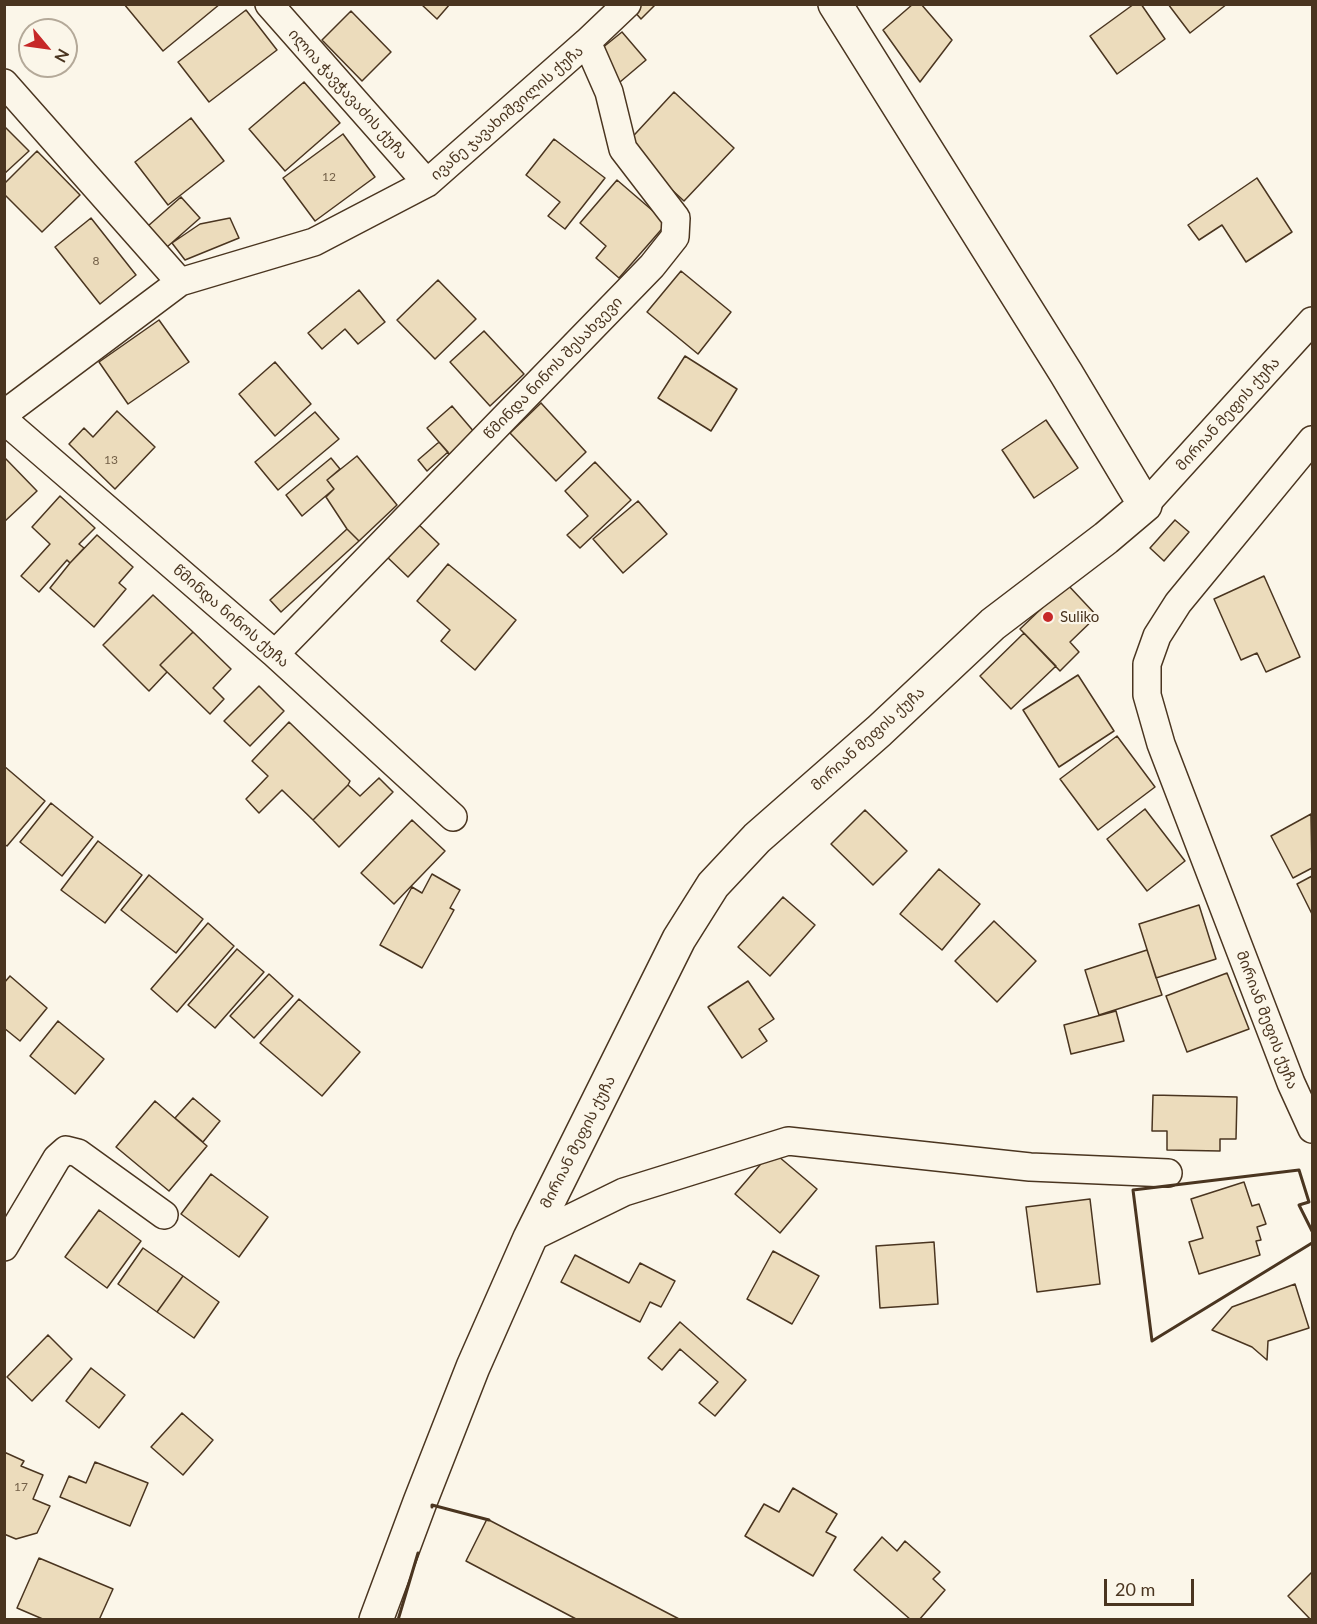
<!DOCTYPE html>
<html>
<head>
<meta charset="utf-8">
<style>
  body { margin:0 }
  #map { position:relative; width:1317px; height:1624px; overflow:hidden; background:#fbf6e9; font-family:Lato,sans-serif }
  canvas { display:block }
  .frame { position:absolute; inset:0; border:6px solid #4a3520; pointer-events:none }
  .north { position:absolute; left:18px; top:18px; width:60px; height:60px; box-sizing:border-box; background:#fbf6e9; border:2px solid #b4a999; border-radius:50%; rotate:119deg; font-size:16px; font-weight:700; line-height:24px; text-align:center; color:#4a3520 }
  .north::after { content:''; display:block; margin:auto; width:21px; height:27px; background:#c62828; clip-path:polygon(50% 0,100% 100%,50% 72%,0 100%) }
  .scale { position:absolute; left:1104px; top:1579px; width:90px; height:27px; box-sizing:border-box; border:3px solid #4a3520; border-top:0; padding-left:8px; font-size:18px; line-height:21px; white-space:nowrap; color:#4a3520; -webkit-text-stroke:4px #fbf6e9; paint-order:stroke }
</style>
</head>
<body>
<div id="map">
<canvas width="1317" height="1624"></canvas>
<div class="frame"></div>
<div class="north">N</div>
<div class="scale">20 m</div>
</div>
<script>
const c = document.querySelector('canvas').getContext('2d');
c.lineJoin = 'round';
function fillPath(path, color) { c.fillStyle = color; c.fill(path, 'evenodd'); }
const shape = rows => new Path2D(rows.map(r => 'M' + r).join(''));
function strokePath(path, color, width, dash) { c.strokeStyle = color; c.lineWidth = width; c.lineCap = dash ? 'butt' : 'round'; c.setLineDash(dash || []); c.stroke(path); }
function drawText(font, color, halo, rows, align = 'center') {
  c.font = font + ' Lato,"Noto Sans Georgian",sans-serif'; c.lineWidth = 4.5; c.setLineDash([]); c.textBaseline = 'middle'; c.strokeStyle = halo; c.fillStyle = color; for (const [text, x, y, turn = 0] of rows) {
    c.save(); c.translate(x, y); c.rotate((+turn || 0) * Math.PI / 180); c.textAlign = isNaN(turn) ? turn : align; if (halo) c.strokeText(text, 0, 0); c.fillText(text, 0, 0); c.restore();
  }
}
const building = shape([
  [124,4,220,4,163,51,124,4],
  [421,4,450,4,437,19,421,4],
  [639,4,656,4,641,19,633,10,639,4],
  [913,4,921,4,952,40,920,82,883,30,913,4],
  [1134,4,1141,4,1165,39,1117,74,1090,36,1134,4],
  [1168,4,1227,4,1190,33,1168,4],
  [246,10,277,50,209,102,178,62,246,10],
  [351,11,391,52,362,81,322,40,351,11],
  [622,32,646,60,620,82,596,53,622,32],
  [304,82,340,123,285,171,249,129,304,82],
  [674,92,734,148,684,201,624,146,674,92],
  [191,118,224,161,168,205,135,162,191,118],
  [4,126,29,151,4,174,4,126],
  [343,134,375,177,315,221,283,178,343,134],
  [554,139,605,178,565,229,548,216,560,202,526,175,554,139],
  [37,151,80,195,42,232,4,194,4,184,37,151],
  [1257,178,1292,232,1246,262,1222,225,1199,240,1188,225,1257,178],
  [617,180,667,223,619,278,596,258,606,246,580,223,617,180],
  [181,197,200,218,167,247,148,226,181,197],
  [91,218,136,275,100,304,55,247,91,218],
  [230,218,239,238,185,260,172,243,200,224,230,218],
  [681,271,731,312,698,354,647,312,681,271],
  [438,280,476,319,435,359,397,320,438,280],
  [359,290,385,322,358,344,345,329,322,349,308,333,359,290],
  [159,320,189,362,128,404,99,362,159,320],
  [484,331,524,374,490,406,450,362,484,331],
  [685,356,737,389,711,431,658,398,685,356],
  [275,362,311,404,275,436,239,394,275,362],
  [541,403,586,452,556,481,510,433,541,403],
  [452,406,475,433,450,455,427,428,452,406],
  [117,411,155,447,115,489,69,444,84,428,93,437,117,411],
  [315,412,339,439,278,490,255,462,315,412],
  [1046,420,1078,468,1034,498,1002,450,1046,420],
  [439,442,448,452,427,471,418,460,439,442],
  [357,456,397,505,359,541,347,529,326,497,334,489,327,480,357,456],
  [5,458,37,491,4,522,4,459,5,458],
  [331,458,340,469,327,480,334,489,302,516,286,495,331,458],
  [595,462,631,500,580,548,567,535,588,516,565,491,595,462],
  [60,496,95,528,79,544,84,548,70,563,67,560,39,592,21,576,50,544,32,527,60,496],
  [638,501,667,534,623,573,593,539,638,501],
  [1175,520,1189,532,1164,561,1150,548,1175,520],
  [416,522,439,544,408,577,385,555,416,522],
  [347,529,359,541,281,612,270,600,347,529],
  [97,535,133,567,119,583,126,589,94,627,50,588,70,563,97,535],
  [448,564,516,620,475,670,441,641,450,630,417,601,448,564],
  [1264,576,1300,657,1266,672,1257,653,1241,660,1214,599,1264,576],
  [1067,584,1097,616,1070,642,1079,652,1060,671,1020,629,1067,584],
  [153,595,193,632,160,665,167,672,149,691,103,645,153,595],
  [193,632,231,669,213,688,224,699,210,714,160,665,193,632],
  [1024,633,1056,666,1011,709,980,676,1024,633],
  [1078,675,1114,731,1059,767,1023,710,1078,675],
  [259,686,284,711,250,746,224,721,259,686],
  [289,722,350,781,348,785,313,820,282,790,259,813,246,799,268,776,252,761,289,722],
  [1117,736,1155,787,1098,830,1060,779,1117,736],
  [4,766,45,801,7,846,4,844,4,766],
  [379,778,393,792,339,847,313,820,348,785,360,796,379,778],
  [51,803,93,837,62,876,20,842,51,803],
  [1145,809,1185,861,1147,891,1107,839,1145,809],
  [865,810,907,851,873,885,831,844,865,810],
  [1311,814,1312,868,1293,878,1271,836,1311,814],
  [412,820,445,851,394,904,361,873,412,820],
  [98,841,142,875,105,923,61,890,98,841],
  [939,869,980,904,942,950,900,914,939,869],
  [432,874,460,890,450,908,454,910,422,968,380,945,412,887,422,893,432,874],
  [149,875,203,919,176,953,121,910,149,875],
  [1312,876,1312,914,1297,884,1312,876],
  [783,897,815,925,770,976,738,947,783,897],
  [1199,905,1216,959,1156,978,1139,924,1199,905],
  [994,921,1036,961,997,1002,955,961,994,921],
  [208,923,234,946,177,1012,151,989,208,923],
  [237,949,264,972,215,1028,188,1005,237,949],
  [1147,950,1162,995,1099,1015,1085,970,1147,950],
  [1227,973,1249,1029,1187,1052,1166,996,1227,973],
  [269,974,293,996,254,1038,230,1016,269,974],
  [10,976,47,1008,20,1041,4,1028,4,983,10,976],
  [748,981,774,1019,759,1029,767,1041,742,1058,708,1007,748,981],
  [299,999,360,1052,322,1096,260,1043,299,999],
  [1116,1011,1124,1041,1071,1054,1064,1025,1116,1011],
  [58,1021,104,1059,75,1094,30,1056,58,1021],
  [1153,1095,1237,1097,1236,1139,1220,1139,1220,1151,1167,1150,1167,1131,1152,1131,1153,1095],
  [193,1098,220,1121,203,1142,175,1118,193,1098],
  [155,1101,207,1146,169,1191,116,1147,155,1101],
  [772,1151,817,1189,780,1233,735,1194,772,1151],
  [211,1174,268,1217,239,1257,181,1214,211,1174],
  [1244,1182,1252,1206,1259,1204,1266,1224,1257,1227,1261,1240,1256,1241,1260,1255,1199,1274,1189,1242,1203,1238,1191,1199,1244,1182],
  [1090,1199,1100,1284,1037,1292,1026,1207,1090,1199],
  [99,1210,141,1241,107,1288,65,1257,99,1210],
  [934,1242,938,1304,880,1308,876,1246,934,1242],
  [143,1248,183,1276,157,1312,118,1284,143,1248],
  [773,1251,819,1276,792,1324,747,1299,773,1251],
  [575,1255,629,1283,640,1263,675,1281,661,1307,650,1302,640,1322,561,1282,575,1255],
  [183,1276,219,1302,194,1338,157,1312,183,1276],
  [1295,1284,1309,1328,1268,1341,1267,1360,1252,1347,1212,1330,1232,1307,1295,1284],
  [680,1322,746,1380,715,1416,699,1403,718,1382,680,1349,662,1370,648,1358,680,1322],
  [48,1335,72,1359,32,1401,7,1377,48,1335],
  [91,1368,125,1395,99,1428,66,1401,91,1368],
  [182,1413,213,1440,183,1475,151,1447,182,1413],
  [4,1452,24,1461,21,1466,43,1475,33,1499,50,1506,37,1533,16,1539,4,1534,4,1452],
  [95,1462,148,1483,130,1526,60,1497,69,1476,86,1483,95,1462],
  [793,1488,837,1514,826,1532,836,1537,813,1576,745,1536,764,1504,779,1512,793,1488],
  [487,1519,681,1620,578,1620,466,1561,487,1519],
  [882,1537,897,1551,905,1541,940,1572,933,1579,945,1590,919,1620,911,1620,854,1570,882,1537],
  [39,1558,113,1589,99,1620,45,1620,17,1608,39,1558],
  [1312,1572,1312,1620,1311,1620,1288,1596,1312,1572]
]);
fillPath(building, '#ecdcbc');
strokePath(building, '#4a3520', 1.5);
const street = shape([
  [269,4,427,183],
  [4,83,180,282],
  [4,414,180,282,314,242,427,183,587,42,627,4],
  [4,420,275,654,453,817],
  [1312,440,1178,603,1157,636,1147,664,1147,695,1161,744,1291,1083,1312,1129],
  [1145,505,1312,321],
  [275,654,652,266,675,237,676,218,623,149,609,92,587,42],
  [530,1238,624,1192,788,1141,1030,1167,1168,1173],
  [4,1247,57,1158,66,1150,78,1153,164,1215]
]);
const secondary = shape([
  [376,1620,420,1502,473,1367,530,1238,679,939,713,885,757,838,879,731,993,624,1106,538,1145,505,1066,373,835,4]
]);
strokePath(street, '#4a3520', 30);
strokePath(secondary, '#4a3520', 36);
strokePath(street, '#fbf6e9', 27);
strokePath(secondary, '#fbf6e9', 33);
strokePath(shape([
  [1312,1231,1299,1205,1309,1202,1299,1170,1133,1190,1152,1341,1312,1243],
  [432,1507,432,1505,489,1520],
  [398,1620,418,1553]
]), '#4a3520', 3);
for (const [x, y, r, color] of [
  [1048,617,6,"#c62828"]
]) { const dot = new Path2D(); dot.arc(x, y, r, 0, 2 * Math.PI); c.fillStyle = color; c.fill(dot); strokePath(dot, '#fbf6e9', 2); }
drawText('12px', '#725f47', null, [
  ["12",329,177],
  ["8",96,261],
  ["13",111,460],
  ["17",21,1487]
]);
drawText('15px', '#4a3520', '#fbf6e9', [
  ["ილია ჭავჭავაძის ქუჩა",348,94,48],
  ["ივანე ჯავახიშვილის ქუჩა",507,113,-41],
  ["წმინდა ნინოს შესახვევი",553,368,-46],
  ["მირიან მეფის ქუჩა",1228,414,-48],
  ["წმინდა ნინოს ქუჩა",231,616,41],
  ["მირიან მეფის ქუჩა",868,739,-42],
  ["მირიან მეფის ქუჩა",1267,1020,69],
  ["მირიან მეფის ქუჩა",578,1142,-63]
]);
drawText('15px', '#4a3520', '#fbf6e9', [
  ["Suliko",1060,617]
], 'left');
</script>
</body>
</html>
